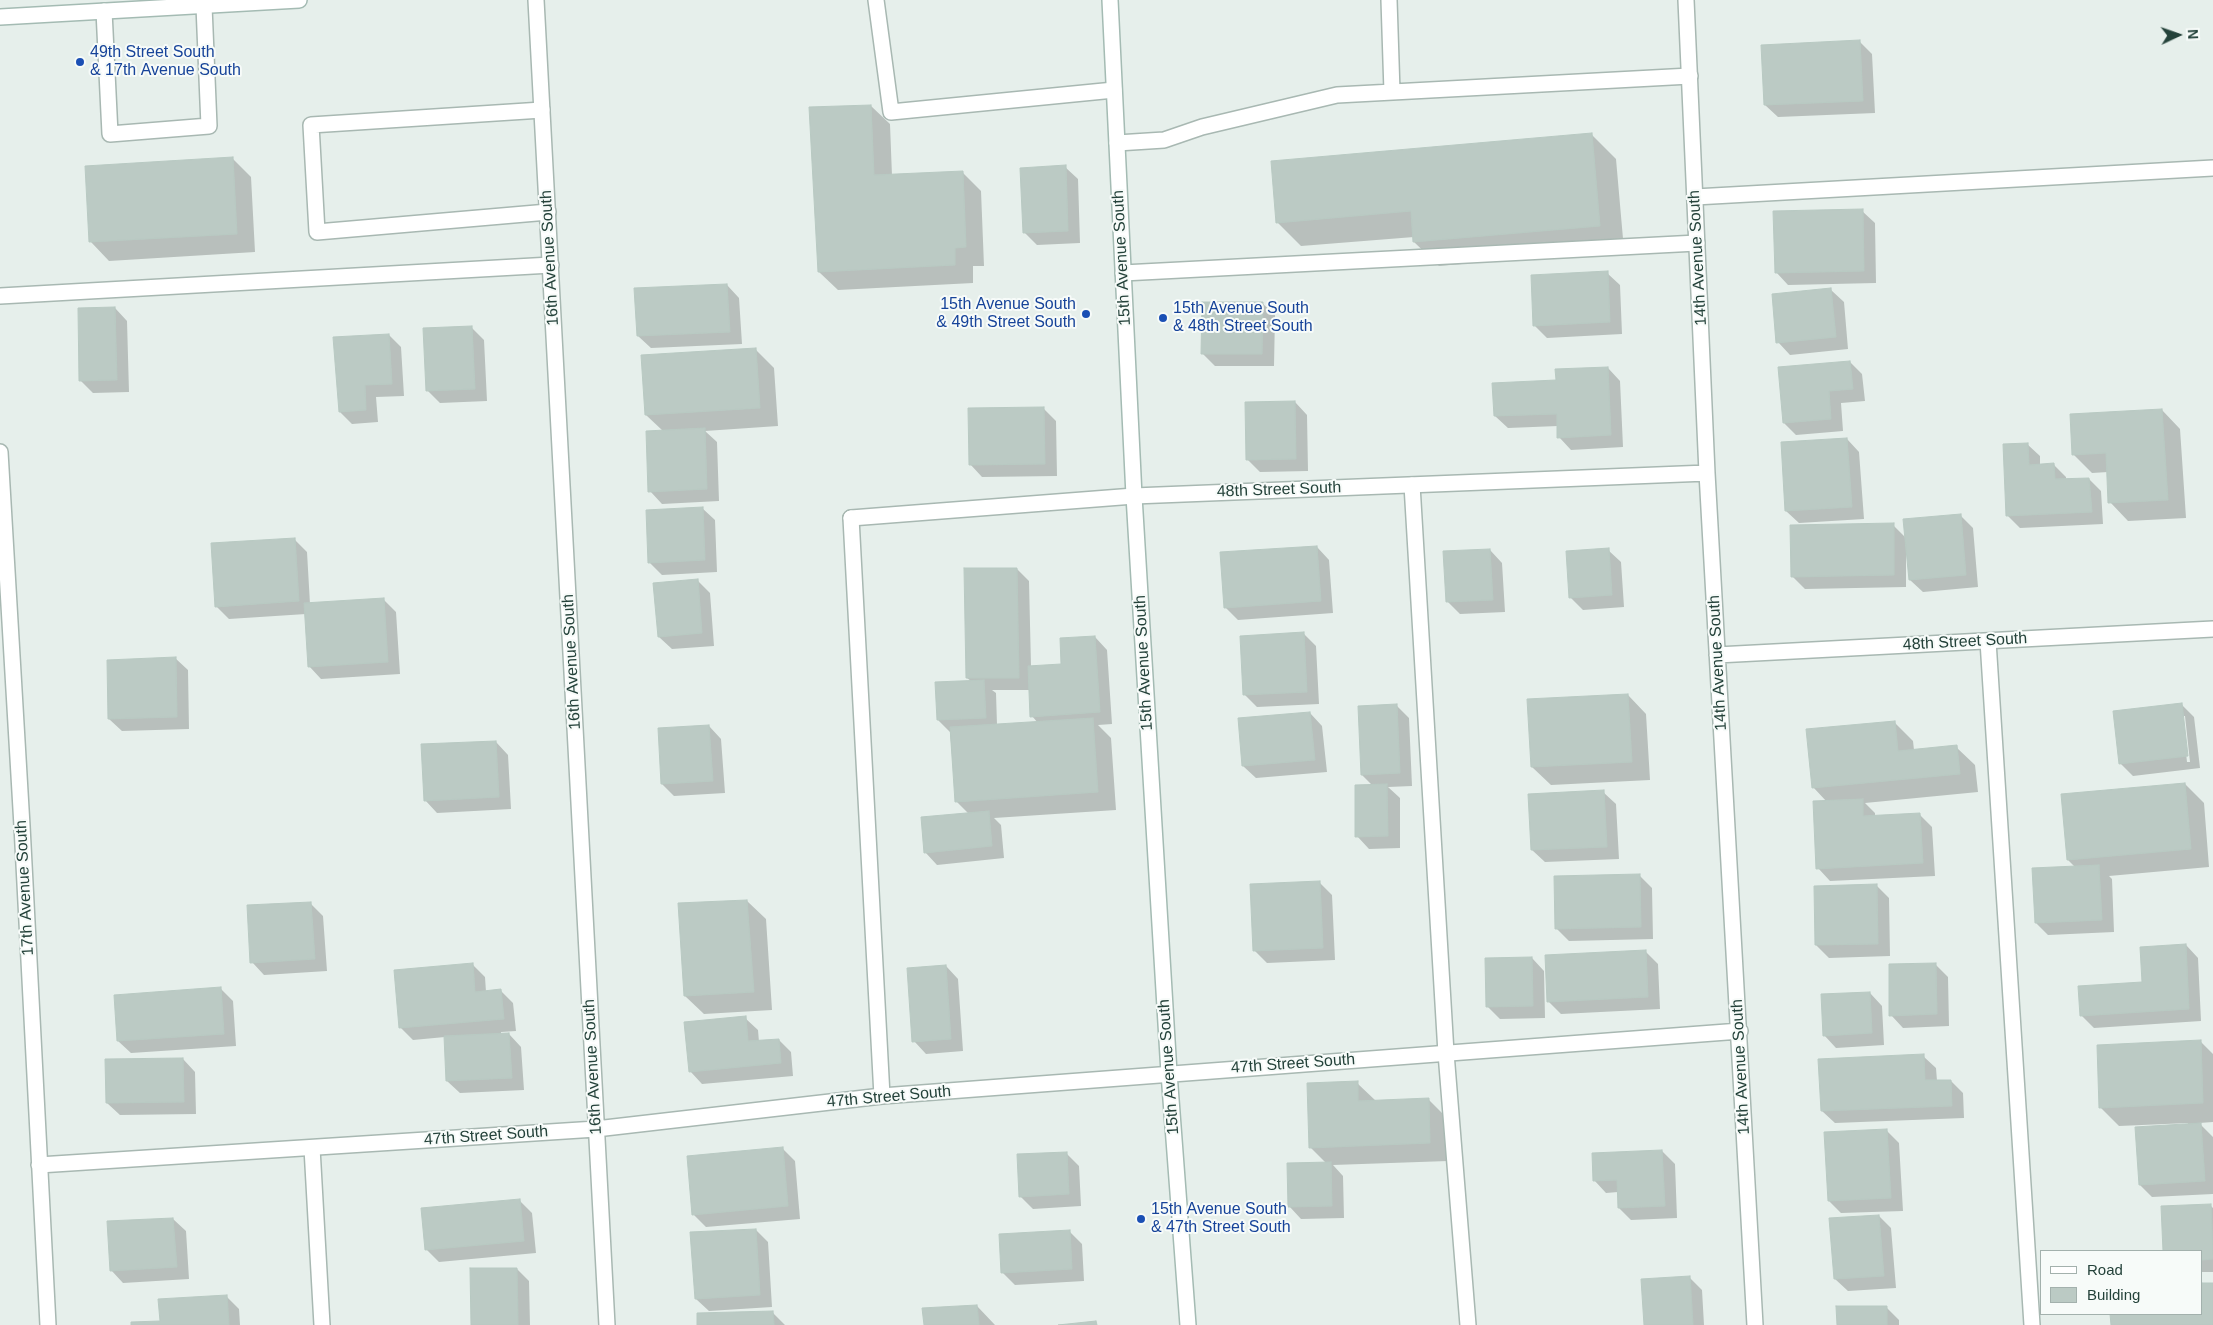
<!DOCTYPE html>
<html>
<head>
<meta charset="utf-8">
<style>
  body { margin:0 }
  #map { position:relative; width:2213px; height:1325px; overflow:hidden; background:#e6efeb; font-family:Arial,sans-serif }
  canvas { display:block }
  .legend { position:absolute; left:2040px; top:1250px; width:162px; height:65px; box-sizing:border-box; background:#f7fbf9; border:1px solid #a3b1ad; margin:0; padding:6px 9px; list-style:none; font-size:15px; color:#24423a }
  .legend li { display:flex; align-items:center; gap:10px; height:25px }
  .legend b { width:25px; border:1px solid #a3b1ad }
  .north { position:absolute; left:2153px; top:10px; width:50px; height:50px; -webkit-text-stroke:4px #f7fbf9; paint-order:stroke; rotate:87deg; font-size:14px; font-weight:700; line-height:20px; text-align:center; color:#24423a }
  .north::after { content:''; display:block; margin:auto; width:18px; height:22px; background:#24423a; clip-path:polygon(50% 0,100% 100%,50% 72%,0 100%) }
</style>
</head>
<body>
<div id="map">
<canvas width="2213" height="1325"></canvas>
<ul class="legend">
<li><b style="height:6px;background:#fff"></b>Road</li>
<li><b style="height:14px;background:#bbcac4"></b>Building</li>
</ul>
<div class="north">N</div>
</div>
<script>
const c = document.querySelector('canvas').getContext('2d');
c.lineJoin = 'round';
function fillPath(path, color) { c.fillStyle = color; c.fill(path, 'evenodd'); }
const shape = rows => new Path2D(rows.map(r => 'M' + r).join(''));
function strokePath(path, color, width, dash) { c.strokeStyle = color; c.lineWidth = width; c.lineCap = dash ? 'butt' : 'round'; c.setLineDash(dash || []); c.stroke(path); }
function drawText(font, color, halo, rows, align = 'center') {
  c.font = font + ' Arial,sans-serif'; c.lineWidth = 4; c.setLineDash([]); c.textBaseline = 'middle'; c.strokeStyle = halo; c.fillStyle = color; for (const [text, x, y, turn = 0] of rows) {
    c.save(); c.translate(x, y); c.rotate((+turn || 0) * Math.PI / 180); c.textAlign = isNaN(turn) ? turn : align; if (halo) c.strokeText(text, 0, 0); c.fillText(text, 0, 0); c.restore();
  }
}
fillPath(shape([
  [1859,41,1872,54,1875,113,1778,117,1765,105],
  [871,106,890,124,892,176,962,172,981,191,984,266,973,266,973,283,838,290,819,272],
  [1592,135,1616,159,1624,250,1439,266,1414,242,1414,237,1301,246,1277,222],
  [233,159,251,177,255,252,109,261,91,242],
  [1065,167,1078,179,1080,243,1037,245,1024,232],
  [1862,211,1875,223,1876,283,1788,285,1776,272],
  [1607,273,1620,285,1622,334,1547,338,1535,326],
  [727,285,739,298,742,344,651,348,638,336],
  [1831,290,1844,302,1848,349,1790,355,1778,342],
  [1262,303,1275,315,1274,366,1215,366,1203,354],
  [115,308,127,321,129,392,93,393,80,380],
  [471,327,484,340,487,401,440,403,427,390],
  [389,335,401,347,404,396,376,397,378,422,352,424,340,412],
  [755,349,774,368,778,426,705,431,717,442,719,501,662,504,650,491,663,431,646,415],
  [1850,362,1862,374,1865,401,1841,403,1843,431,1796,435,1784,423],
  [1608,368,1620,381,1623,447,1571,450,1559,437,1558,426,1508,428,1495,416,1557,382],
  [1295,402,1307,415,1308,471,1260,472,1247,459],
  [1044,409,1056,421,1057,476,982,477,970,464],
  [2162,410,2180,429,2186,518,2128,521,2110,502,2108,472,2092,473,2073,454],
  [1847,439,1859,452,1864,519,1799,523,1786,511],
  [2027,444,2040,456,2040,465,2054,465,2066,477,2066,480,2089,479,2101,491,2103,524,2020,528,2008,516],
  [702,508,715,520,717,572,662,575,650,563],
  [1960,515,1973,528,1978,587,1923,592,1910,580,1908,555,1906,555,1906,587,1805,589,1792,576,1893,525,1906,538],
  [294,539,307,552,310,604,383,599,396,612,400,674,321,679,309,666,306,614,229,619,216,606],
  [1317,547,1329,560,1333,613,1238,620,1225,607],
  [1490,550,1502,563,1505,612,1460,614,1447,601],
  [1608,550,1621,562,1624,607,1583,610,1570,597],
  [1017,569,1029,581,1031,667,1063,665,1095,637,1107,650,1112,724,1098,725,1111,738,1116,810,994,818,1001,825,1004,858,937,865,925,852,969,814,956,801,950,732,938,720,971,681,967,678],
  [992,690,1030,690,1032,716,1038,723,997,725,996,693],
  [697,580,710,593,714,646,672,649,659,637],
  [1304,634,1316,646,1319,704,1257,707,1244,694],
  [175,658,188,670,189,729,122,731,109,719],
  [1628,695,1646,714,1650,780,1551,785,1532,767],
  [2181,704,2194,717,2200,768,2133,776,2120,763],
  [2182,716,2185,716,2190,762,2187,762],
  [1397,706,1409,718,1412,786,1388,787,1400,798,1400,848,1369,849,1357,836,1373,786,1362,775],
  [1310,713,1322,726,1327,772,1256,778,1243,766],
  [1895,723,1913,741,1914,750,1956,747,1975,765,1978,792,1865,803,1875,813,1875,816,1919,814,1932,827,1935,876,1830,881,1818,868,1827,802,1813,787],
  [709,726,721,739,725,793,674,796,662,784],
  [496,742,508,755,511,809,437,813,425,800],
  [2185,784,2204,803,2209,867,2109,876,2112,879,2114,932,2048,935,2036,923,2076,868,2068,860],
  [1603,792,1616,804,1619,859,1545,862,1532,850],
  [1639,875,1652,888,1653,939,1569,941,1556,928],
  [1319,882,1332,895,1335,960,1267,963,1254,950],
  [1876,885,1889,898,1890,956,1829,958,1816,945],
  [747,901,766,919,772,1010,704,1014,685,996],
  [310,903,323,916,327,971,264,975,252,962],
  [2186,945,2198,958,2201,1021,2094,1028,2081,1015,2144,983],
  [1645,951,1658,964,1660,1009,1561,1014,1548,1001],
  [1532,958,1544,971,1545,1018,1500,1019,1487,1006],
  [472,964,485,977,486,992,501,991,513,1003,516,1031,501,1032,501,1034,509,1034,521,1047,524,1090,460,1093,447,1081,445,1037,413,1040,400,1027],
  [1935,964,1948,977,1949,1026,1903,1028,1891,1015],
  [946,966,958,979,963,1051,926,1054,914,1041],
  [221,989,233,1001,236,1046,131,1053,118,1041],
  [1870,993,1882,1006,1884,1045,1836,1048,1824,1035],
  [745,1018,758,1030,759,1042,779,1040,791,1052,793,1076,702,1084,690,1071],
  [2201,1042,2213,1054,2213,1122,2199,1123,2213,1137,2213,1194,2152,1197,2140,1185,2188,1125,2188,1123,2119,1126,2100,1107],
  [1923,1056,1936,1068,1937,1081,1951,1081,1963,1093,1964,1118,1835,1123,1822,1111],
  [183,1059,195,1072,196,1114,120,1115,107,1103],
  [1357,1083,1376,1101,1428,1099,1447,1118,1448,1161,1333,1165,1343,1176,1344,1218,1301,1219,1289,1206,1327,1164,1310,1147],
  [1887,1131,1899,1143,1903,1211,1841,1213,1829,1201],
  [782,1148,795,1161,800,1219,706,1227,694,1215],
  [1662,1151,1675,1164,1677,1218,1631,1220,1619,1208,1618,1192,1606,1193,1594,1180],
  [1066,1153,1079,1166,1081,1206,1033,1209,1020,1196],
  [519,1200,532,1213,536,1253,439,1262,426,1249],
  [2210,1205,2213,1208,2213,1272,2202,1272,2202,1251,2165,1251,2162,1208],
  [1879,1216,1891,1228,1896,1288,1848,1291,1835,1279],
  [173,1219,186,1231,189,1279,123,1283,111,1270],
  [756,1230,768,1242,772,1307,709,1311,696,1299],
  [1069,1231,1082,1244,1084,1281,1015,1285,1002,1272],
  [517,1269,529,1281,530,1325,472,1325],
  [1689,1277,1702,1290,1704,1325,1645,1325],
  [2213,1284,2213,1325,2112,1325,2111,1314,2202,1314,2202,1285],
  [226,1296,239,1309,240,1325,132,1325,161,1322],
  [977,1306,995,1325,925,1325],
  [1886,1307,1899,1320,1899,1325,1838,1325],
  [773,1313,785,1325,698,1325]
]), '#0003');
const building = shape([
  [1860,40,1863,101,1764,105,1761,45,1860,40],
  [871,105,874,175,963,171,966,247,955,248,955,265,818,272,809,107,871,105],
  [1592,133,1600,226,1413,242,1411,211,1276,223,1271,161,1592,133],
  [233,157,237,234,89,242,85,166,233,157],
  [1066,165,1068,231,1023,233,1020,168,1066,165],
  [1863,209,1864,271,1775,273,1773,211,1863,209],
  [1608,271,1610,322,1533,326,1531,275,1608,271],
  [727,284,730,332,637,336,634,288,727,284],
  [1831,288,1836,337,1776,343,1772,294,1831,288],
  [1202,302,1263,302,1262,354,1201,354,1202,302],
  [115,307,117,380,79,381,78,308,115,307],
  [472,326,475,389,426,391,423,328,472,326],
  [389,334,392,384,365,385,366,410,339,412,333,337,389,334],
  [756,348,760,408,645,415,641,355,756,348],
  [1850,361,1853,389,1829,391,1831,419,1783,423,1778,367,1850,361],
  [1608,367,1611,435,1557,438,1557,414,1494,416,1492,383,1556,380,1555,369,1608,367],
  [1295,401,1296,459,1246,460,1245,402,1295,401],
  [1044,407,1045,464,969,465,968,408,1044,407],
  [2162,409,2168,500,2108,503,2106,453,2072,455,2070,414,2162,409],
  [705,428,707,489,648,492,646,431,705,428],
  [1847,438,1852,507,1785,511,1781,442,1847,438],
  [2028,443,2029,465,2054,463,2055,479,2089,478,2092,512,2006,516,2003,444,2028,443],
  [703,507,705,560,648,563,646,510,703,507],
  [1961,514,1966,575,1909,580,1903,519,1961,514],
  [1894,523,1894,575,1791,577,1790,525,1894,523],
  [295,538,299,601,215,607,211,543,295,538],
  [1317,546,1321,601,1224,608,1220,552,1317,546],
  [1609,548,1612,595,1569,598,1566,551,1609,548],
  [1490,549,1493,600,1446,602,1443,551,1490,549],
  [964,568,1017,568,1019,678,966,678,964,568],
  [698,579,702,633,658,637,653,583,698,579],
  [384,598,388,662,308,667,304,603,384,598],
  [1304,632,1307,692,1243,695,1240,636,1304,632],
  [1095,636,1100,712,1030,717,1028,666,1061,664,1060,638,1095,636],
  [176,657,177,717,108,719,107,660,176,657],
  [984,680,986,718,937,720,935,682,984,680],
  [1628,694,1632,762,1531,767,1527,699,1628,694],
  [2182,703,2188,756,2119,764,2113,711,2182,703],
  [1397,704,1400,773,1361,775,1358,706,1397,704],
  [1310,712,1315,760,1242,766,1238,718,1310,712],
  [1093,718,1098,792,955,802,950,727,1093,718],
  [1895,721,1898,751,1957,745,1960,774,1812,788,1806,729,1895,721],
  [709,725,713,781,661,784,658,728,709,725],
  [496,741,499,797,424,801,421,744,496,741],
  [2185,783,2191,849,2067,860,2061,794,2185,783],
  [1387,784,1388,836,1355,837,1355,785,1387,784],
  [1604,790,1607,847,1531,850,1528,794,1604,790],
  [1863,799,1863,816,1920,813,1923,863,1816,869,1813,801,1863,799],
  [989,811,992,846,924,853,921,817,989,811],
  [2099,865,2102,920,2035,923,2032,868,2099,865],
  [1640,874,1641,927,1555,929,1554,876,1640,874],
  [1320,881,1323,948,1253,951,1250,884,1320,881],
  [1877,884,1878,944,1815,945,1814,886,1877,884],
  [747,900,754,992,684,996,678,903,747,900],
  [311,902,315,959,250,963,247,905,311,902],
  [2186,944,2189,1009,2080,1016,2078,986,2142,982,2140,947,2186,944],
  [1646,950,1648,997,1547,1002,1545,955,1646,950],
  [1532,957,1533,1006,1486,1007,1485,958,1532,957],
  [473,963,475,992,501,989,504,1019,399,1028,394,970,473,963],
  [1936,963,1937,1014,1889,1016,1889,964,1936,963],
  [946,965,951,1039,912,1042,907,968,946,965],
  [221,987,224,1034,117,1041,114,995,221,987],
  [1870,992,1872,1033,1823,1036,1821,994,1870,992],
  [746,1016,748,1041,779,1039,781,1063,689,1072,684,1022,746,1016],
  [509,1033,512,1078,446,1081,444,1036,509,1033],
  [2201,1040,2203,1103,2099,1108,2097,1045,2201,1040],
  [1924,1054,1925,1080,1951,1080,1952,1106,1821,1111,1818,1059,1924,1054],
  [183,1058,184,1102,106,1103,105,1059,183,1058],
  [1358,1081,1358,1101,1429,1098,1430,1143,1309,1148,1307,1083,1358,1081],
  [2201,1123,2205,1181,2139,1185,2135,1127,2201,1123],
  [1887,1129,1891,1198,1828,1201,1824,1132,1887,1129],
  [783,1147,788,1206,692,1215,687,1156,783,1147],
  [1662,1150,1665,1206,1618,1208,1617,1180,1593,1181,1592,1153,1662,1150],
  [1067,1152,1069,1194,1019,1197,1017,1154,1067,1152],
  [1331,1162,1332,1206,1288,1207,1287,1163,1331,1162],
  [520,1199,524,1241,425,1250,421,1208,520,1199],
  [2211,1204,2213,1259,2202,1260,2202,1251,2163,1251,2161,1206,2211,1204],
  [1879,1215,1884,1276,1834,1279,1829,1218,1879,1215],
  [173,1218,177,1267,110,1271,107,1221,173,1218],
  [756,1229,760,1295,695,1299,690,1232,756,1229],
  [1070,1230,1072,1269,1001,1273,999,1234,1070,1230],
  [470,1268,517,1268,518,1325,471,1325,470,1268],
  [1690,1276,1693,1325,1644,1325,1641,1279,1690,1276],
  [2202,1283,2213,1283,2213,1325,2111,1325,2110,1314,2202,1314,2202,1283],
  [227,1295,229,1325,131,1325,131,1322,160,1321,158,1299,227,1295],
  [977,1305,979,1325,924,1325,922,1308,977,1305],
  [1836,1306,1887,1306,1887,1325,1837,1325,1836,1306],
  [773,1311,774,1325,697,1325,697,1313,773,1311],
  [1096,1321,1097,1325,1058,1325,1096,1321]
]);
fillPath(building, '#bbcac4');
strokePath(building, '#b8c9c2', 1);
const lane = shape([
  [876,0,891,112,1114,90],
  [1389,0,1392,92],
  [104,11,110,134,209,126,204,6],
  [542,110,311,125,317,232,548,212],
  [1117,143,1164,140,1202,127,1337,95,1690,76],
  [1695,197,2213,168],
  [1123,273,1697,243],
  [0,296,551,265],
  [1412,485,1446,1053,1468,1325],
  [851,518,882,1096],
  [1988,641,2032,1325],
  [312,1148,322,1325]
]);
const street = shape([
  [536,0,607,1325],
  [1686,0,1707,473,1755,1325],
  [0,452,22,826,48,1325],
  [851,518,1134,496,1707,473],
  [1717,655,2213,629],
  [39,1165,596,1129,882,1096,1740,1031]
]);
const secondary = shape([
  [1110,0,1134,496,1169,1073,1188,1325],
  [0,17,299,0]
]);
strokePath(lane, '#a8b8b2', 18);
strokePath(street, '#a8b8b2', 18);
strokePath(secondary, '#a4bbb3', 18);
strokePath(lane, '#fff', 15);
strokePath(street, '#fff', 15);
strokePath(secondary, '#fff', 15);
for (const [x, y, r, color] of [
  [80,62,5,"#1a4fb4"],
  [1086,314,5,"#1a4fb4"],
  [1163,318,5,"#1a4fb4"],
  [1141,1219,5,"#1a4fb4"]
]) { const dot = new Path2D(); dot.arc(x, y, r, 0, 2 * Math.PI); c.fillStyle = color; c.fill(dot); strokePath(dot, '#f7fbf9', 2); }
drawText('16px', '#164399', '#f7fbf9', [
  ["49th Street South",90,53],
  ["& 17th Avenue South",90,71],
  ["15th Avenue South",1076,305,"right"],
  ["& 49th Street South",1076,323,"right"],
  ["15th Avenue South",1173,309],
  ["& 48th Street South",1173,327],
  ["15th Avenue South",1151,1210],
  ["& 47th Street South",1151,1228]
], 'left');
drawText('16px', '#24423a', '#f7fbf9', [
  ["16th Avenue South",550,258,-93],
  ["15th Avenue South",1122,258,-93],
  ["14th Avenue South",1698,258,-93],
  ["48th Street South",1279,490,-2],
  ["48th Street South",1965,642,-3],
  ["16th Avenue South",572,662,-93],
  ["15th Avenue South",1144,663,-93],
  ["14th Avenue South",1718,663,-93],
  ["17th Avenue South",25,888,-93],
  ["47th Street South",1293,1064,-4],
  ["16th Avenue South",593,1067,-93],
  ["15th Avenue South",1169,1067,-94],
  ["14th Avenue South",1741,1067,-93],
  ["47th Street South",889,1097,-5],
  ["47th Street South",486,1136,-4]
]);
</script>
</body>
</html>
